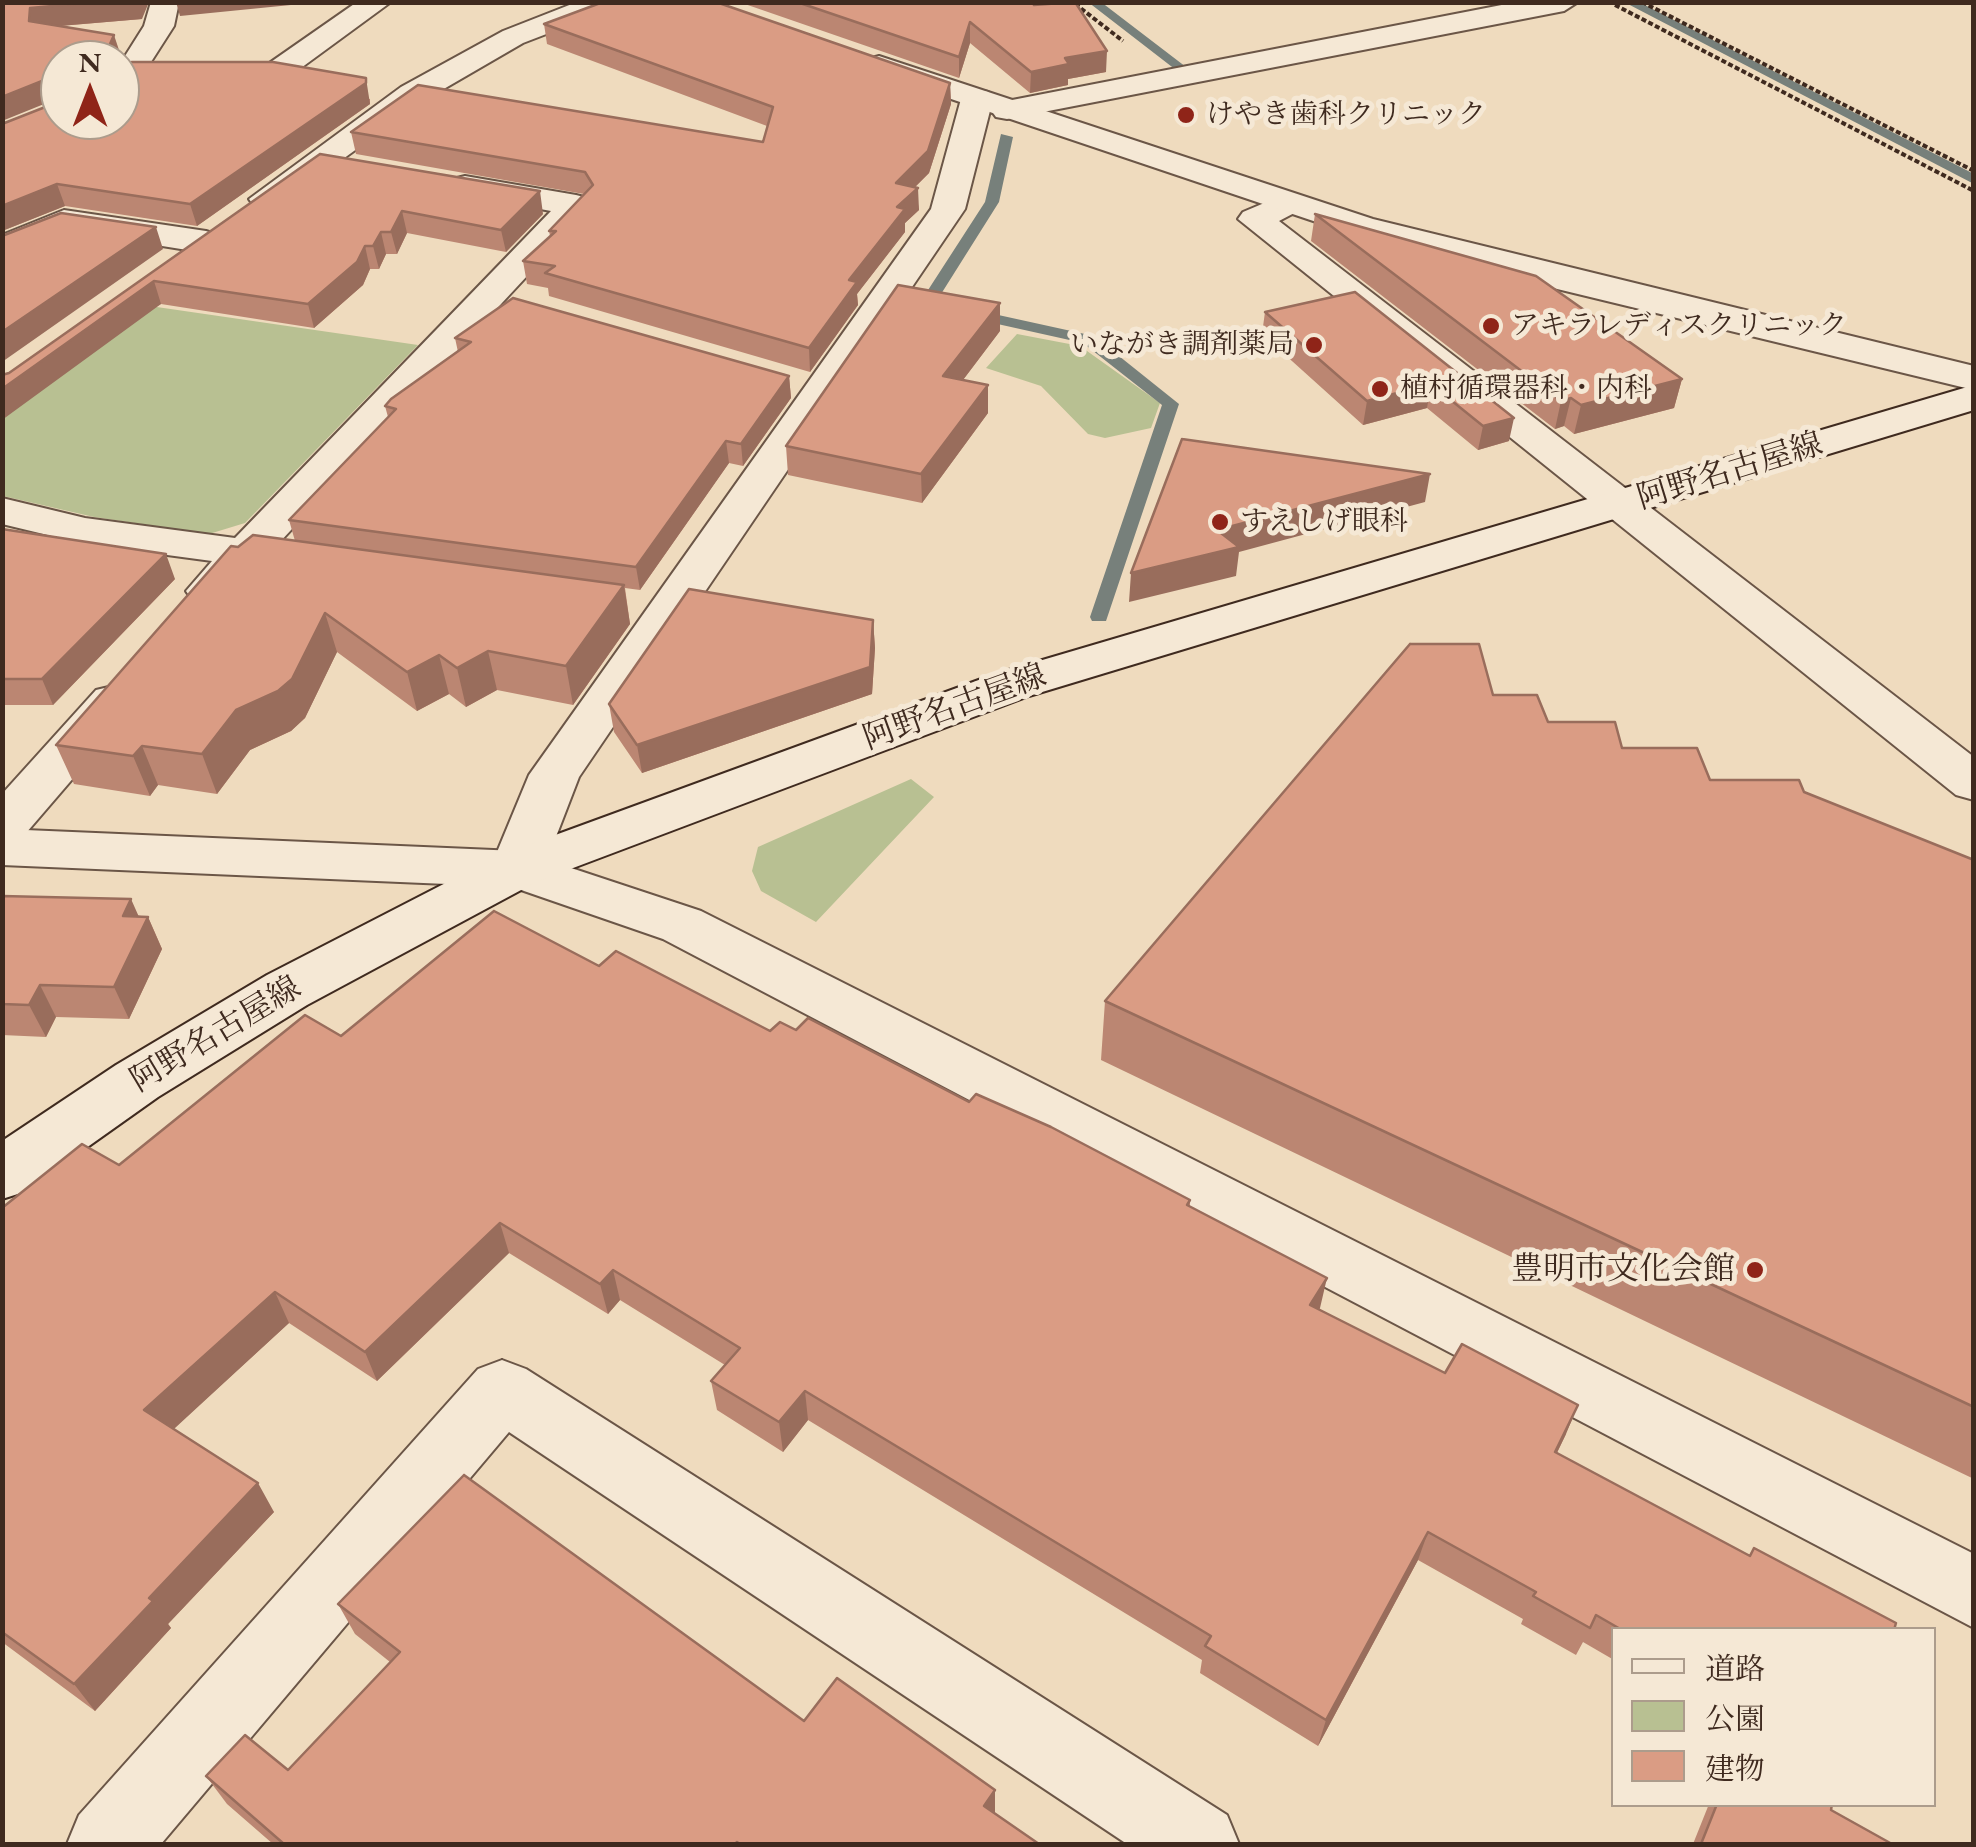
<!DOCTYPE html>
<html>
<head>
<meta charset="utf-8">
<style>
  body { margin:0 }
  #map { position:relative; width:1976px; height:1847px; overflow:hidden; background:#efdbbe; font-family:"EB Garamond","Noto Serif JP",serif }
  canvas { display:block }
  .frame { position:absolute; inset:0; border:5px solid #3f2a1f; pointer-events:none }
  .legend { position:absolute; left:1611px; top:1627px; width:325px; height:180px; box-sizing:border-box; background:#f5e8d5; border:2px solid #ac9c8c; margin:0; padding:12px 18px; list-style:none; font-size:30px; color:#3f2a1f }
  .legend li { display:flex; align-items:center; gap:20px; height:50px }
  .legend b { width:50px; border:2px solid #ac9c8c }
  .north { position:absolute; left:40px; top:40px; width:100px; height:100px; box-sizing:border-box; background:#f5e8d5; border:2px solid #ac9c8c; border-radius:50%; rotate:0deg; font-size:28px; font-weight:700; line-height:40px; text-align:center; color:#3f2a1f }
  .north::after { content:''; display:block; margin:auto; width:35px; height:45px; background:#8f2418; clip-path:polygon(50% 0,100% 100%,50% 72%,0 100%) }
</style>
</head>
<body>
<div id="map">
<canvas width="1976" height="1847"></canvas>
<div class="frame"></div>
<ul class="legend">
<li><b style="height:12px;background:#f5e8d5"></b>道路</li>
<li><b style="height:28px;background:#b8c092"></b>公園</li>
<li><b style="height:28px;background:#da9c84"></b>建物</li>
</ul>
<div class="north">N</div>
</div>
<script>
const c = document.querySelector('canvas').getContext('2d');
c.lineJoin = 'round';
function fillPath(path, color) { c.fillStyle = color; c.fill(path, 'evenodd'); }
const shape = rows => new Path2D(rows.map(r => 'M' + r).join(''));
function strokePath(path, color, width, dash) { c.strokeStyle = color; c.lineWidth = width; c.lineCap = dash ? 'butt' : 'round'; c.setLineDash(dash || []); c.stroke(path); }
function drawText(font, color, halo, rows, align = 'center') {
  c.font = font + ' "EB Garamond","Noto Serif JP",serif'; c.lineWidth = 10; c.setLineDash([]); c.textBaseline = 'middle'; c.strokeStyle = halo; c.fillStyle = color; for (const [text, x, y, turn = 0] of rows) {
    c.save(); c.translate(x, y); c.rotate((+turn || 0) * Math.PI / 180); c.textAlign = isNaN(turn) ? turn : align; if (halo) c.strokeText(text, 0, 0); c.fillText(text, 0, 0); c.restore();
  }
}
fillPath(shape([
  [143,305,418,345,245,523,209,534,94,517,3,496,3,403],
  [1017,334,1080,346,1160,403,1151,428,1105,438,1088,434,1041,386,986,368],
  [911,779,934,797,816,922,761,891,752,871,758,847]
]), '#b8c092');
fillPath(shape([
  [1088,2,1101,2,1186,67,1176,70,1088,2],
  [1624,2,1639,2,1974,174,1974,184,1624,2],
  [1001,134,1013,137,999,202,936,302,945,304,945,310,922,307,919,304,985,202,1001,134],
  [971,309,1094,336,1179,404,1106,621,1092,621,1090,617,1162,405,1083,343,966,317,966,311,971,309]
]), '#77807b');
const minor = shape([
  [151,2,179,2,174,26,142,76,120,86,120,64,144,26,151,2],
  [357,2,391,2,290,76,268,76,264,70,268,64,357,2],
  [577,2,618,2,614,8,523,43,423,101,278,206,266,209,254,206,249,199,401,87,503,31,577,2],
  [1517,2,1578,2,1564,11,1007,119,996,117,991,110,996,103,1007,101,1517,2],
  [977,90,988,92,993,99,965,209,579,777,547,860,701,911,1974,1554,1974,1628,663,939,498,882,490,869,529,775,931,209,961,99,966,92,977,90],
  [465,176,576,195,588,198,593,205,278,544,287,547,293,556,287,565,256,567,225,601,209,605,193,601,186,591,212,561,85,544,2,524,2,498,85,518,235,538,551,211,453,193,448,186,453,179,465,176],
  [1288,193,1300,196,1305,203,1300,210,1279,221,1974,757,1974,800,1956,795,1238,219,1243,212,1288,193],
  [64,210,206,231,218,235,224,242,218,249,206,253,68,231,2,259,2,235,64,210],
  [113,686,130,690,137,701,130,712,20,840,2,845,2,794,96,690,113,686],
  [502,1360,526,1369,1227,1815,1239,1844,1127,1844,509,1432,161,1844,67,1844,79,1815,478,1369,502,1360]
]);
const tertiary = shape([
  [879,56,1373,219,1974,366,1974,390,1549,287,1349,233,868,71,864,65,868,59,879,56],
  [2,829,517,851,536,856,544,869,536,882,517,887,2,865,2,829]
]);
const secondary = shape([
  [1974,385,1974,410,1029,696,536,882,307,1005,158,1097,24,1192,2,1199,2,1141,116,1065,267,975,498,856,995,674,1974,385]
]);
strokePath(minor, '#6b5647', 4);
strokePath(tertiary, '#6b5647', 4);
strokePath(secondary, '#3f2a1f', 4);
strokePath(shape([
  [1052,2,1079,7,1123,41],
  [1642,2,1974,171],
  [1615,5,1974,191]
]), '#3f2a1f', 4, [5, 2.5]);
fillPath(minor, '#f5e8d5');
fillPath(tertiary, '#f5e8d5');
fillPath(secondary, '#f5e8d5');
fillPath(shape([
  [2,2,142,19,59,26,121,56,118,60,60,60,370,99,370,104,197,226,65,206,2,231,2,124,58,102,58,98],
  [739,2,1032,2,1106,72,1068,79,1068,85,1030,93,970,43,959,78],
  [544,24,950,83,951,104,929,173,915,187,919,210,905,223,905,232,857,294,858,305,810,372,549,296,548,288,527,284,523,261,550,236,549,231,584,194,356,154,351,132,763,142,767,126,547,44],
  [320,154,543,214,506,252,407,233,397,254,386,254,379,269,370,269,363,285,314,328,161,304,9,373],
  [1315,214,1682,379,1674,408,1574,434,1564,426,1555,429,1311,241],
  [1355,292,1509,441,1478,450,1427,408,1363,425,1262,334,1265,312],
  [1000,331,963,380,988,413,922,503,788,475,786,446],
  [455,338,789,376,791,398,743,466,729,463,640,590,625,588,630,624,573,705,497,690,466,707,449,694,417,711,337,652,305,718,291,731,250,750,217,794,158,785,150,796,74,784,56,745,238,547,295,541,289,520,388,417,385,406,458,352],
  [2,529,175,579,53,705,2,705],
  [873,620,875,648,872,694,642,773,614,732,609,704],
  [1493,695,1548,722,1710,780,1804,792,1974,860,1974,1479,1101,1060,1105,1001],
  [2,896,148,917,162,949,129,1019,56,1017,46,1037,2,1035],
  [599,966,770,1031,796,1030,969,1102,1190,1200,1190,1206,1320,1308,1319,1309,1566,1434,1557,1453,1749,1555,1754,1548,1894,1630,1614,1630,1614,1660,1583,1642,1576,1655,1521,1624,1523,1619,1418,1560,1318,1746,1200,1673,1202,1660,808,1420,783,1452,717,1410,711,1381,725,1365,620,1300,608,1314,509,1253,377,1381,289,1323,173,1429,274,1512,168,1624,171,1628,95,1711,2,1642,2,1208,119,1165,341,1036],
  [338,1604,804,1721,995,1813,1039,1844,273,1844,227,1804,206,1776,288,1770,390,1662,355,1634],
  [1709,1804,1832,1804,1831,1810,1892,1844,1693,1844]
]), '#bb8672');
fillPath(shape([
  [97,2,149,2,142,19,36,28,29,21,30,8],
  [176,2,321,2,180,16],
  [970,22,970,43,959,78,959,57],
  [114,35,121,56,118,60,111,60,110,44],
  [1107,51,1106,72,1068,79,1068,85,1030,93,1031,72,1065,58],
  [52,77,59,98,2,121,2,97],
  [366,78,370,104,197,226,190,204],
  [950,83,951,104,929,173,896,206,896,183],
  [57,184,65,206,2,231,2,206],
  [918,188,919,210,905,223,905,232,857,294,858,305,810,372,809,348,849,280,897,207],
  [540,191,543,214,506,252,501,230],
  [402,211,407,233,397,254,391,232],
  [156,227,163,249,2,362,2,332],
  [381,232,386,254,379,269,373,246],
  [365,246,370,269,363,285,314,328,308,304],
  [154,281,161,304,2,420,2,389],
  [1000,303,1000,331,944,405,943,376],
  [789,376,791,398,743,466,741,444],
  [1682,379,1674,408,1574,434,1581,405],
  [1431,384,1427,408,1363,425,1367,401],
  [988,385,988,413,922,503,921,474],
  [1571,398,1564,426,1555,429,1561,401],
  [1514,418,1509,441,1478,450,1483,426],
  [726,441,729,463,640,590,636,567],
  [1430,474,1425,502,1239,552,1236,576,1129,602,1131,573,1217,530],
  [166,554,175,579,53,705,42,679],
  [624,585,630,624,573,705,566,666],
  [325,613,337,652,305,718,291,731,250,750,217,794,202,754,236,710],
  [873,620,875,648,872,694,642,773,637,745],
  [488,651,497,690,466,707,457,668],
  [439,655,449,694,417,711,407,672],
  [142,746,158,785,150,796,133,756],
  [131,899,143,926,148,917,162,949,129,1019,114,987,123,916],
  [40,985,56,1017,46,1037,29,1005],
  [500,1223,509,1253,377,1381,365,1352],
  [613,1270,620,1300,608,1314,600,1284],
  [1327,1278,1320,1308,1304,1335,1310,1305],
  [275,1292,289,1323,162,1440,144,1410],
  [805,1391,808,1420,783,1452,779,1422],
  [1578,1405,1566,1434,1543,1481,1555,1452],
  [258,1483,274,1512,168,1624,171,1628,95,1711,74,1684,149,1598],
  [1428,1532,1418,1560,1318,1746,1326,1720],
  [995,1790,995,1817,984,1806]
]), '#996d5c');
const building = shape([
  [2,2,97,2,30,8,29,21,114,35,110,44,111,60,60,60,60,120,120,120,120,66,132,62,273,62,366,78,366,83,190,204,57,184,2,206,2,124,58,102,57,80,52,77,2,97,2,2],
  [603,2,716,2,950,83,928,151,896,183,918,188,897,207,905,209,849,280,857,282,809,348,545,273,555,266,523,261,556,231,549,231,593,185,585,172,351,132,418,85,763,142,773,107,544,24,603,2],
  [797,2,1032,2,1034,5,1075,2,1107,51,1065,58,1069,64,1031,72,970,22,959,57,797,2],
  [320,154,540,191,501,230,402,211,391,232,381,232,373,246,365,246,357,262,308,304,154,281,2,389,2,375,9,373,320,154],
  [61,213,156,227,2,332,2,236,61,213],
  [1315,214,1536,276,1682,379,1581,405,1571,398,1561,401,1315,214],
  [898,285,1000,303,943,376,988,385,921,474,786,446,898,285],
  [1355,292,1514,418,1483,426,1431,384,1367,401,1265,312,1355,292],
  [513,298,789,376,741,444,726,441,636,567,289,520,396,409,385,406,391,399,471,342,455,338,513,298],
  [1182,439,1430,474,1217,530,1239,547,1131,573,1182,439],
  [2,529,166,554,42,679,2,679,2,529],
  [253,535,624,585,566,666,488,651,457,668,439,655,407,672,325,613,292,679,278,691,236,710,202,754,142,746,133,756,56,745,231,546,238,547,253,535],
  [689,589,873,620,870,667,637,745,609,704,689,589],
  [1410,644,1479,644,1493,695,1537,695,1548,722,1615,722,1622,748,1697,748,1710,780,1799,780,1804,792,1974,860,1974,1407,1105,1001,1410,644],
  [2,896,131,899,123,916,148,917,114,987,40,985,29,1005,2,1004,2,896],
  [494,911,599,966,616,951,770,1031,780,1022,796,1030,808,1018,969,1102,976,1094,1051,1127,1190,1200,1187,1205,1327,1278,1310,1305,1445,1373,1462,1344,1578,1405,1555,1452,1750,1556,1754,1548,1896,1623,1894,1630,1622,1630,1596,1615,1590,1628,1533,1596,1536,1592,1428,1532,1326,1720,1205,1646,1211,1636,805,1391,779,1422,711,1381,740,1348,613,1270,600,1284,500,1223,365,1352,275,1292,144,1410,258,1483,149,1598,153,1601,74,1684,2,1632,2,1208,82,1144,119,1165,305,1015,341,1036,494,911],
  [464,1475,804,1721,837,1678,995,1790,984,1806,1039,1844,740,1844,737,1842,735,1844,284,1844,206,1776,245,1735,288,1770,400,1652,338,1604,464,1475],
  [1717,1804,1832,1804,1831,1810,1892,1844,1701,1844,1717,1804]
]);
fillPath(building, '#da9c84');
strokePath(building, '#996d5c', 2.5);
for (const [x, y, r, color] of [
  [1186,115,10,"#8f2418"],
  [1491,326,10,"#8f2418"],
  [1314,345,10,"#8f2418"],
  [1380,389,10,"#8f2418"],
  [1220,522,10,"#8f2418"],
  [1755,1270,10,"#8f2418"]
]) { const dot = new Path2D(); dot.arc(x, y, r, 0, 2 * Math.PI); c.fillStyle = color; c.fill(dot); strokePath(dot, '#f5e8d5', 4); }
drawText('28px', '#3f2a1f', '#f5e8d5', [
  ["けやき歯科クリニック",1206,115],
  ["アキラレディスクリニック",1511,326],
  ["いながき調剤薬局",1294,345,"right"],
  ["植村循環器科・内科",1400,389],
  ["すえしげ眼科",1240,522]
], 'left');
drawText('32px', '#3f2a1f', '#f5e8d5', [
  ["阿野名古屋線",1730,472,-17],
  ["阿野名古屋線",955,708,-20],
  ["阿野名古屋線",216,1035,-31]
]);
drawText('32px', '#3f2a1f', '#f5e8d5', [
  ["豊明市文化会館",1735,1270]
], 'right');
</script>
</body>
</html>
